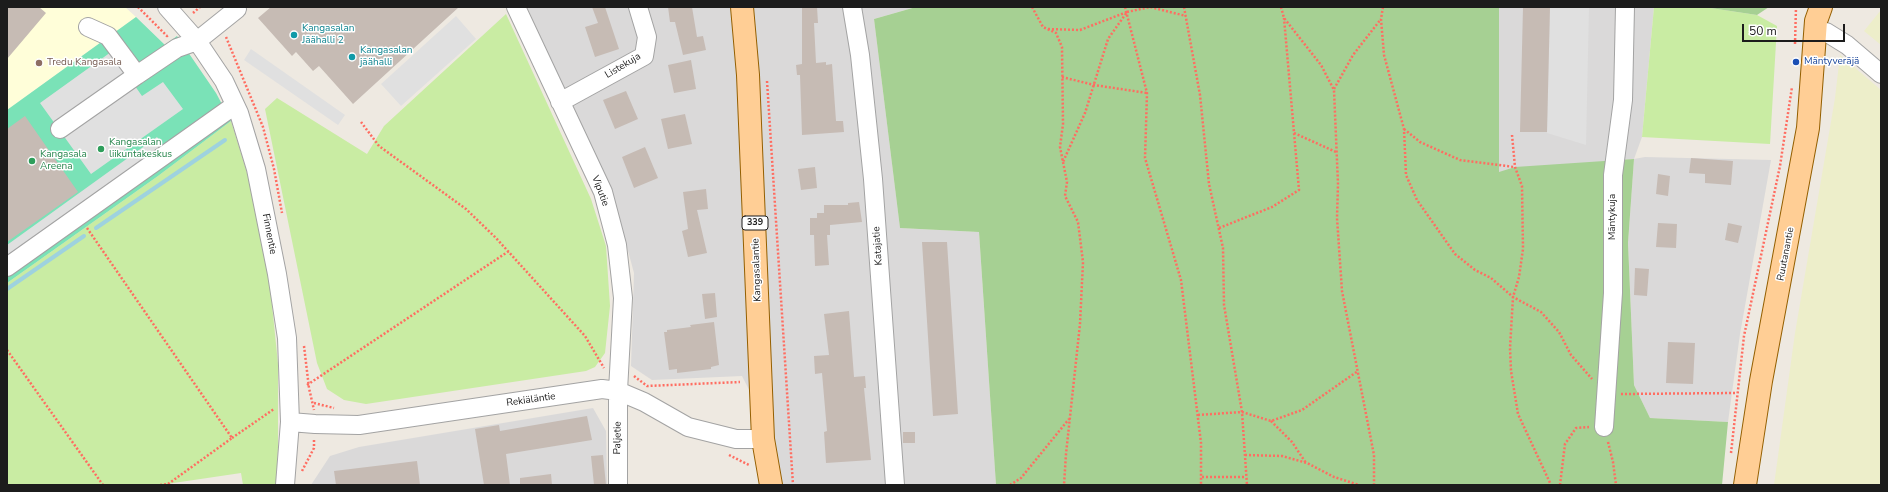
<!DOCTYPE html>
<html>
<head>
<meta charset="utf-8">
<style>
  body { margin:0 }
  #map { position:relative; width:1888px; height:492px; overflow:hidden; background:#eee9e1; font-family:"Nunito Sans",sans-serif }
  canvas { display:block }
  .frame { position:absolute; inset:0; border:8px solid #1c1c1c; pointer-events:none }
  .scale { position:absolute; left:1742px; top:24px; width:103px; height:18px; box-sizing:border-box; border:2px solid #1c1c1c; border-top:0; padding-left:5px; font-size:12px; line-height:14px; white-space:nowrap; color:#1c1c1c; -webkit-text-stroke:3px #fff; paint-order:stroke }
</style>
</head>
<body>
<div id="map">
<canvas width="1888" height="492"></canvas>
<div class="frame"></div>
<div class="scale">50 m</div>
</div>
<script>
const c = document.querySelector('canvas').getContext('2d');
c.lineJoin = 'round';
function fillPath(path, color) { c.fillStyle = color; c.fill(path, 'evenodd'); }
const shape = rows => new Path2D(rows.map(r => 'M' + r).join(''));
function strokePath(path, color, width, dash) { c.strokeStyle = color; c.lineWidth = width; c.lineCap = dash ? 'butt' : 'round'; c.setLineDash(dash || []); c.stroke(path); }
function drawText(font, color, halo, rows, align = 'center') {
  c.font = font + ' "Nunito Sans",sans-serif'; c.lineWidth = 3; c.setLineDash([]); c.textBaseline = 'middle'; c.strokeStyle = halo; c.fillStyle = color; for (const [text, x, y, turn = 0] of rows) {
    c.save(); c.translate(x, y); c.rotate((+turn || 0) * Math.PI / 180); c.textAlign = isNaN(turn) ? turn : align; if (halo) c.strokeText(text, 0, 0); c.fillText(text, 0, 0); c.restore();
  }
}
fillPath(shape([
  [527,7,916,7,874,19,900,228,979,232,996,485,782,485,773,437,742,376,652,380,631,366,634,273,614,199],
  [1499,7,1654,7,1642,137,1634,159,1645,157,1771,160,1740,334,1728,422,1650,418,1634,385,1628,243,1634,159,1499,172],
  [593,408,606,431,607,485,311,485,330,456,359,447]
]), '#dad9d9');
fillPath(shape([
  [7,7,125,7,136,17,7,110]
]), '#fffed9');
fillPath(shape([
  [1881,10,1881,45,1864,31],
  [1840,55,1881,90,1881,485,1774,485,1795,333,1835,98]
]), '#edeeca');
fillPath(shape([
  [1654,7,1704,7,1757,15,1777,26,1770,144,1642,137],
  [506,14,591,199,606,246,610,306,605,353,595,367,586,371,366,404,344,400,327,389,317,363,265,109,277,98,367,154,384,126],
  [231,121,252,189,269,275,278,364,278,448,276,485,243,485,241,473,160,485,7,485,7,283,158,176]
]), '#c9eca3');
fillPath(shape([
  [916,7,1499,7,1499,172,1515,167,1634,159,1628,243,1634,385,1650,418,1728,422,1722,485,996,485,979,232,900,228,874,19],
  [1704,7,1769,7,1757,15]
]), '#a6d093');
fillPath(shape([
  [136,17,165,45,177,36,216,93,231,121,158,176,7,283,7,110]
]), '#7ae2b7');
fillPath(shape([
  [1550,7,1589,7,1586,145,1547,133],
  [456,16,476,39,401,106,381,84],
  [251,49,345,115,338,125,244,60],
  [111,52,142,96,163,82,183,109,91,174,40,103],
  [157,137,172,159,7,277,7,245]
]), '#e0e0e0');
strokePath(shape([
  [96,228,225,140],
  [7,289,84,236]
]), '#9ed2df', 4);
fillPath(shape([
  [7,7,39,7,46,13,7,59],
  [271,7,459,7,353,104,319,66,313,71,296,52,292,56,258,18],
  [592,7,605,7,619,49,595,57,585,27,598,23],
  [668,7,692,7,697,37,703,36,706,50,683,55,675,22,670,22],
  [802,7,817,7,818,23,814,23,816,63,826,62,826,65,832,64,836,121,843,121,844,132,802,135,800,75,797,75,796,65,802,64],
  [1523,7,1550,7,1547,132,1520,132],
  [691,60,696,89,674,93,668,65],
  [626,91,638,119,615,129,603,100],
  [685,114,692,144,668,149,661,119],
  [25,116,78,192,7,242,7,129],
  [645,147,658,178,634,188,622,157],
  [1691,158,1733,161,1731,185,1705,183,1705,174,1689,173],
  [815,167,817,188,801,190,798,169],
  [1658,174,1670,176,1668,196,1656,194],
  [706,189,708,209,697,210,707,253,688,257,682,231,688,229,683,192],
  [859,202,862,222,830,225,830,235,827,235,829,265,815,266,814,235,810,235,810,218,817,218,817,213,824,213,824,205,848,205,848,203],
  [1658,223,1677,224,1676,248,1656,247],
  [1728,223,1742,226,1738,243,1725,240],
  [922,242,947,242,958,414,933,416],
  [1635,268,1649,269,1647,296,1634,295],
  [715,293,717,317,705,319,702,294],
  [849,311,854,377,865,376,866,388,864,388,871,460,826,463,824,432,827,431,822,373,815,374,814,356,829,355,824,314],
  [714,322,719,365,711,367,711,369,677,373,677,369,669,370,664,332,667,332,667,330,691,327,690,325],
  [1668,342,1695,343,1693,384,1666,383],
  [587,416,592,440,506,454,510,485,484,485,475,429,499,425,500,431],
  [903,432,915,432,915,443,903,443],
  [603,455,606,485,594,485,591,456],
  [417,461,420,485,336,485,334,471],
  [551,474,552,485,520,485,520,478]
]), '#c6bbb4');
const minor = shape([
  [167,7,197,41,224,81,239,113,256,169,277,274,287,338,290,422,285,485],
  [516,7,603,192,617,245,623,298,618,391,618,485],
  [852,7,860,55,873,179,895,485],
  [88,27,108,36,137,75,177,48,197,41,237,9],
  [1815,30,1826,32,1847,45,1881,74],
  [560,102,644,56,647,37,638,7],
  [60,129,137,75],
  [7,267,235,105],
  [290,422,315,424,359,425,602,389,618,391,644,402,688,427,736,439,763,439],
  [1604,427,1613,293,1613,175,1623,100,1625,7]
]);
const major = shape([
  [742,7,748,75,763,439,771,485],
  [1745,485,1761,381,1808,128,1816,21,1821,7]
]);
strokePath(minor, '#a3a3a3', 20);
strokePath(major, '#945f00', 24);
strokePath(shape([
  [138,7,167,36,168,35],
  [1032,7,1043,27,1056,33,1062,47,1063,124,1060,147,1067,182,1065,196,1078,222,1083,262,1080,324,1066,454,1064,485],
  [1125,7,1147,93,1145,158,1181,280,1201,443,1201,485],
  [1184,7,1200,95,1209,184,1223,248,1224,305,1242,412,1247,485],
  [1281,7,1284,18,1321,65,1334,90,1338,184,1337,218,1342,291,1374,455,1374,485],
  [1383,7,1381,19,1384,55,1404,129,1406,175,1417,200,1455,254,1475,270,1491,278,1513,297,1541,312,1559,332,1571,355,1592,379],
  [1127,12,1150,7,1186,16],
  [193,13,200,7],
  [1048,29,1080,30,1127,12,1108,39,1085,113,1063,162],
  [226,37,263,127,274,169,282,213],
  [1795,44,1796,7],
  [1062,77,1094,85,1147,93],
  [767,81,793,485],
  [1334,89,1353,55,1381,19],
  [361,122,379,146,466,209,496,238,585,336,604,368],
  [1404,129,1420,142,1460,160,1514,167],
  [1294,133,1336,152],
  [1512,135,1515,167,1522,186,1523,249,1519,277,1513,297,1510,348,1511,371,1518,414,1551,485],
  [87,228,232,438,168,484,160,485],
  [1219,228,1272,207,1299,190,1284,18],
  [304,346,309,388,314,410],
  [7,350,103,485],
  [634,376,647,386,740,382],
  [307,385,509,251],
  [1621,394,1737,393],
  [314,403,334,408],
  [1198,415,1242,412,1271,421,1302,410,1358,371],
  [1271,421,1292,442,1306,463],
  [232,438,274,409],
  [1608,442,1613,462,1616,485],
  [1731,453,1744,336,1780,166,1792,87],
  [729,455,749,465],
  [1245,455,1282,456,1307,463,1334,477,1359,485],
  [302,471,314,448,314,439],
  [1202,477,1246,477],
  [1010,485,1021,478,1069,419],
  [1560,485,1565,444,1576,428,1589,427]
]), '#ff6d61', 2.5, [2, 2]);
strokePath(minor, '#fff', 18);
strokePath(major, '#ffce95', 22);
for (const [x, y, r, color] of [
  [294,35,4,"#0f9aa8"],
  [352,57,4,"#0f9aa8"],
  [1796,62,4,"#1a4fb4"],
  [39,63,4,"#8d6e63"],
  [101,149,4,"#2e9e5b"],
  [32,161,4,"#2e9e5b"]
]) { const dot = new Path2D(); dot.arc(x, y, r, 0, 2 * Math.PI); c.fillStyle = color; c.fill(dot); strokePath(dot, '#fff', 1.5); }
for (const [x, y, w] of [
  [755,223,26]
]) { const box = new Path2D(); box.roundRect(x - w / 2, y - 7, w, 14, 3); c.fillStyle = '#fff'; c.fill(box); strokePath(box, '#1c1c1c', 1); }
drawText('bold 9px', '#1c1c1c', null, [
  ["339",755,223]
]);
drawText('10px', '#0d838f', '#fff', [
  ["Kangasalan",302,29],
  ["Jäähalli 2",302,41],
  ["Kangasalan",360,51],
  ["jäähalli",360,63]
], 'left');
drawText('10px', '#164399', '#fff', [
  ["Mäntyveräjä",1804,62]
], 'left');
drawText('10px', '#785e54', '#fff', [
  ["Tredu Kangasala",47,63]
], 'left');
drawText('10px', '#1c1c1c', '#fff', [
  ["Listekuja",623,66,-31],
  ["Viputie",600,191,69],
  ["Mäntykuja",1613,217,-90],
  ["Finnentie",269,234,79],
  ["Katajatie",878,246,-94],
  ["Ruutanantie",1786,254,-79],
  ["Kangasalantie",757,270,-92],
  ["Rekiäläntie",531,400,-8],
  ["Paljetie",618,438,-89]
]);
drawText('10px', '#27864d', '#fff', [
  ["Kangasalan",109,143],
  ["liikuntakeskus",109,155],
  ["Kangasala",40,155],
  ["Areena",40,167]
], 'left');
</script>
</body>
</html>
